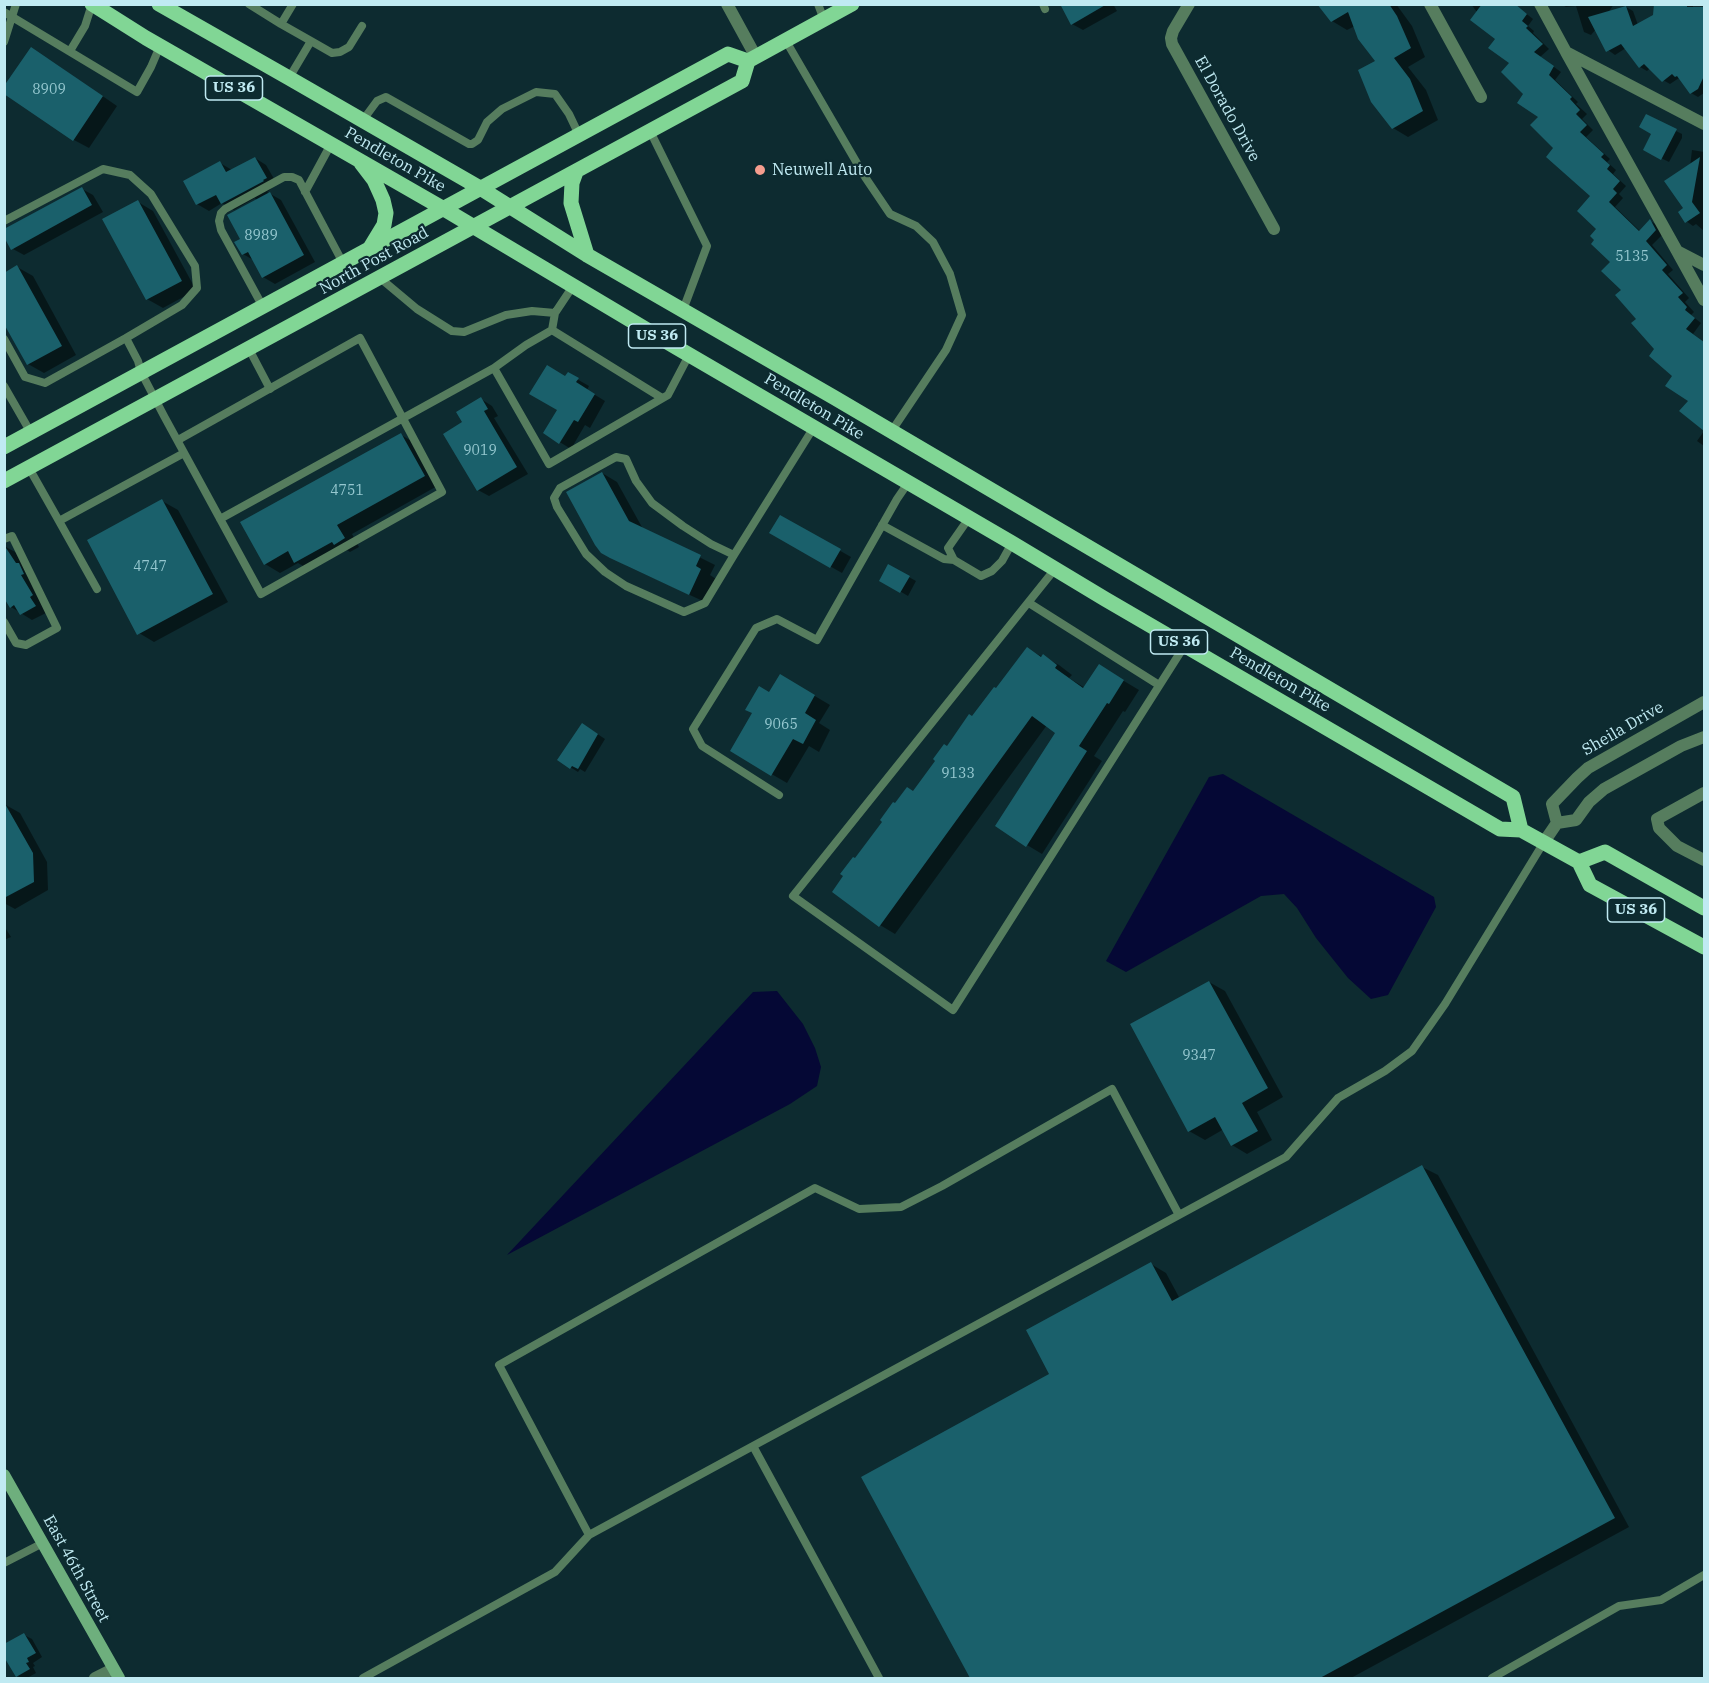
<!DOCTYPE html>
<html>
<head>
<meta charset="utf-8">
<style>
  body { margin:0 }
  #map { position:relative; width:1709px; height:1683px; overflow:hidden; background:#0d2b30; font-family:"IBM Plex Serif",serif }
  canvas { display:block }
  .frame { position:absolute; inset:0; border:6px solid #c0eaf2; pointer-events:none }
</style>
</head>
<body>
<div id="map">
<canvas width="1709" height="1683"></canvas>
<div class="frame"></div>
</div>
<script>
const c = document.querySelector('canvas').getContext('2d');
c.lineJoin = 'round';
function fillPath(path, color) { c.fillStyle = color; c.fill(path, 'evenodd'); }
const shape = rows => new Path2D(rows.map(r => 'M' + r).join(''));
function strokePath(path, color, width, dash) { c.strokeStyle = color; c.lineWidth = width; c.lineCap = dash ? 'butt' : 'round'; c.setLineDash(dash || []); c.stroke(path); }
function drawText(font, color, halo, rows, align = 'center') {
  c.font = font + ' "IBM Plex Serif",serif'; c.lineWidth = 4.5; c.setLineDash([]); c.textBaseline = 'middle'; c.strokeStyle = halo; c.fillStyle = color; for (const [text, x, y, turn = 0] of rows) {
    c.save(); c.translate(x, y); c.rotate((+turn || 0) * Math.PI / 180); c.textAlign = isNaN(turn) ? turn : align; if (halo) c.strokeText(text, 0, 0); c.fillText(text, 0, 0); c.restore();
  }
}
fillPath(shape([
  [1223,774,1434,897,1436,907,1388,995,1371,999,1348,978,1316,938,1297,908,1284,894,1261,896,1126,972,1106,961,1209,777],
  [777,991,803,1024,815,1048,821,1067,817,1086,790,1104,507,1255,753,992]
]), '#050835');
fillPath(shape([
  [1063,4,1113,4,1117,11,1083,30,1072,24],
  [1319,4,1396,4,1412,26,1425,57,1408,67,1426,90,1438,120,1408,137,1393,128,1377,61,1355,26,1347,30,1332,21],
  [1471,4,1514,4,1533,19,1528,26,1534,31,1533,33,1549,49,1540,57,1561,72,1555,80,1578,102,1576,104,1587,114,1582,119,1593,130,1586,137,1610,159,1607,162,1616,170,1613,174,1626,186,1619,194,1623,198,1615,207,1640,231,1650,221,1657,225,1662,235,1652,245,1673,270,1668,274,1689,298,1685,302,1694,312,1691,315,1701,323,1693,334,1704,342,1704,430,1681,411,1690,400,1656,349,1623,290,1599,229,1592,196,1555,148,1540,117,1525,94,1511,63,1497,39],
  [1561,4,1614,4,1608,13,1626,7,1633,11,1638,25,1655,16,1655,4,1693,4,1693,8,1704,8,1704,93,1698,97,1691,93,1679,78,1670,84,1663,80,1650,68,1647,71,1640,67,1626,48,1615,55,1608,50,1596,29,1591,35,1584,32,1576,6,1566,7],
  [47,58,117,106,89,148,74,140],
  [1674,130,1682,134,1682,138,1669,162,1645,150],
  [1692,150,1704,152,1704,231,1696,224,1693,226,1686,221,1685,209],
  [255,158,266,165,277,184,267,192,281,200,315,262,275,284,263,277,255,261,243,254,242,239,257,201,255,198,234,210,222,203,209,211,197,204,185,182,220,163,232,170],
  [82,189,93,195,103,212,24,255,13,249],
  [138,202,153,211,196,290,163,308,147,299,104,220],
  [17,267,33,276,76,355,44,373,28,364],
  [568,374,589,386,587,390,605,401,590,428,585,425,571,449,545,433,559,410],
  [481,399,492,406,498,416,494,418,528,474,489,496,478,490,464,423],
  [1704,431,1704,446,1697,441],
  [401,435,417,444,439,485,352,534,359,547,350,552,347,550,310,570,298,563,280,573,265,564],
  [602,473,617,482,643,529,715,565,710,575,716,579,705,602,627,566,602,552],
  [162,501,178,510,228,602,154,642,139,633],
  [781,517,851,557,842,573,771,533],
  [4,546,17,553,46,613,32,620,11,607],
  [889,566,916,581,908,596,881,580],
  [1027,649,1059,665,1072,675,1069,678,1085,688,1114,675,1139,690,1125,712,1123,711,1094,756,1102,761,1042,854,1027,845,1057,733,1047,725,895,934,880,925,856,860,914,793,947,747,997,690],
  [781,676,830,705,819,723,830,730,819,752,809,746,787,783,732,751,754,713,770,694],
  [590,729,605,739,585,772,580,769,578,772,559,760],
  [4,804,20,813,47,862,48,890,15,909,4,903],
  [4,926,11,937,4,940],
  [1209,982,1225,991,1283,1097,1257,1112,1272,1140,1247,1154,1232,1145,1224,1129,1205,1140,1189,1131],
  [1422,1167,1438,1175,1629,1527,1351,1678,972,1678,863,1477,1052,1374,1151,1264,1166,1273,1180,1299],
  [24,1635,32,1639,42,1657,33,1663,35,1666,33,1667,36,1673,27,1678,22,1678,17,1676]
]), '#0007');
fillPath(shape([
  [1060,4,1107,4,1071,25],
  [1317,4,1389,4,1397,16,1411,48,1394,58,1410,79,1423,111,1392,129,1371,102,1358,70,1375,61,1358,39,1348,12,1331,22],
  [1482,4,1515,4,1527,14,1522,21,1528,26,1526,28,1543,44,1534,52,1554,66,1549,75,1572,97,1570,99,1580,110,1576,114,1587,125,1580,132,1604,154,1601,157,1610,165,1607,169,1620,181,1613,189,1617,193,1609,202,1639,231,1650,219,1656,230,1646,241,1667,265,1662,270,1683,293,1678,297,1687,307,1685,310,1695,318,1686,329,1704,342,1704,431,1679,411,1688,401,1665,386,1672,376,1649,356,1654,349,1631,323,1636,319,1615,295,1621,290,1601,271,1610,262,1591,244,1594,240,1590,236,1596,229,1577,211,1590,196,1546,157,1553,148,1530,125,1538,117,1517,103,1523,94,1501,72,1509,63,1488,48,1495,39,1470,20],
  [1654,4,1687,4,1687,7,1704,7,1704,76,1698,89,1690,94,1677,76,1675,77,1672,74,1662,82,1644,64,1639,68,1621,44,1606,52,1588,17,1626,6,1633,26,1653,15],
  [31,47,103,96,73,141,4,94,4,86],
  [1646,114,1677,129,1661,160,1643,150,1651,134,1639,127],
  [255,157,267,178,263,180,264,181,221,204,216,195,196,205,183,181,220,161,226,172],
  [1700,157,1692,202,1700,213,1685,223,1678,212,1683,208,1664,181],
  [82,187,92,205,11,250,4,237,4,229],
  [270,192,304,255,262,278,248,252,242,255,234,242,240,239,227,215],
  [138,200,182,281,146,300,102,219],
  [17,265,62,346,27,365,4,324,4,273],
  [547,365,565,376,568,372,579,378,576,382,595,394,578,422,574,420,559,444,543,433,557,410,529,394],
  [481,397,488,409,484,411,517,467,477,491,443,434,462,422,456,412],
  [401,433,425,476,337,525,345,538,334,545,332,542,294,563,288,551,264,565,240,522],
  [602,472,629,521,701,555,696,566,701,569,689,595,610,558,601,553,595,545,566,492],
  [162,499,213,594,137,635,87,540],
  [780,515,841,549,830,568,769,533],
  [4,545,16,563,19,563,24,574,21,575,33,595,30,597,36,606,20,615,14,605,10,608,4,598],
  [888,564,910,576,900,593,879,581],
  [1027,647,1041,657,1043,654,1057,665,1055,668,1083,688,1099,664,1124,680,1109,704,1107,703,1079,746,1087,751,1026,847,995,826,1055,733,1032,716,879,927,832,892,843,876,840,874,853,857,855,858,882,822,880,820,893,802,895,803,907,787,913,791,935,761,933,759,944,744,947,746,969,714,972,716,994,687,996,688],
  [780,674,815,695,805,713,816,720,803,744,793,739,771,776,730,751,752,713,745,710,759,686,769,692],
  [582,723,598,734,578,769,572,766,570,769,557,760],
  [4,802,33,853,34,882,4,898],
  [1209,981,1268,1088,1242,1103,1258,1131,1231,1146,1215,1117,1188,1132,1130,1024],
  [1422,1165,1615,1518,1320,1678,970,1678,861,1477,1049,1374,1026,1330,1151,1262,1172,1301],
  [24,1633,36,1653,27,1658,29,1662,26,1663,30,1669,16,1677,4,1657,4,1644]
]), '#1a606b');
strokePath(shape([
  [249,4,281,24],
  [818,4,824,20],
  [1043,4,1045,9],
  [4,12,137,92,151,67,160,46],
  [311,41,332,53,340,52,349,47,362,26],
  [786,41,865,177,890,214,916,226,933,242,950,274,962,315,946,350,891,432],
  [4,42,16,4],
  [70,51,85,26,92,4],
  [289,78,311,41,281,24,293,4],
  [363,120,377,101,386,97,469,144,472,144,478,140,487,122,502,109,536,92,555,94,569,114,579,135],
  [650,131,707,246,683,310],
  [305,192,331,144],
  [4,221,103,169,130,175,151,194,195,266,197,288,182,305,126,338,45,383,25,377,4,339],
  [380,278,417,309,452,331,464,332,506,315,532,311,555,313],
  [263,307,221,230,219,221,221,213,225,209,284,177,292,177,299,180,343,263],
  [552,330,555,313,573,286],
  [126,338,138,361,141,372,164,416,261,594,442,492,360,338,178,440],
  [249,349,270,389],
  [494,368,526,345,552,330,662,398],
  [4,386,31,433],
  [29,468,59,521,184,453],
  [969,518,948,548,954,560,981,576,992,571,1002,561,1012,543],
  [220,519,494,368,549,464,668,395,689,355],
  [59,521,97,589],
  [882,525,944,559,954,560],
  [4,539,12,536,57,628,26,645,16,643,4,622],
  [734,555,711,544,683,526,652,503,636,481,626,459,616,457,560,488,554,498,557,507,586,554,605,572,626,586,684,612,705,603,734,555,814,427],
  [1055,569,793,896,953,1010,1185,645],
  [1029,603,1159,685],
  [779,795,702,746,693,729,756,628,777,619,817,640,897,499,908,483],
  [1179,1215,1112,1089,942,1186,901,1207,859,1209,815,1188,499,1365,589,1535,753,1446,1179,1215,1286,1157,1338,1098,1385,1071,1412,1051,1445,1004,1544,842],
  [753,1446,879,1678],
  [4,1563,43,1543],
  [363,1678,555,1572,589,1535],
  [1492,1678,1619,1606,1661,1600,1704,1575]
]), '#567d5e', 8);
strokePath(shape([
  [727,4,756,57],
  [1189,4,1173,31,1171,38,1172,44,1274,229],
  [1430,4,1481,97],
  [1540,4,1566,52,1704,124],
  [1566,52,1677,251,1704,265],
  [1677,251,1704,300],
  [1704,793,1657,819,1659,828,1677,846,1704,860],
  [1557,823,1552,804,1577,778,1588,768,1704,702],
  [1544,842,1557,823,1576,820,1589,802,1604,789,1681,746,1704,737],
  [95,1678,113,1669]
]), '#567d5e', 12);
strokePath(shape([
  [4,1475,119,1678]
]), '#6eaf7d', 12);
strokePath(shape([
  [92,4,146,38,444,209,674,346,1012,543,1105,599,1500,829,1521,830,1579,862,1590,885,1704,947],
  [159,4,289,78,480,188,587,255,835,398,1513,797,1521,830],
  [361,163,374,180,379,191,383,200,386,213,384,225,370,248],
  [576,172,572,183,571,203,587,255],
  [4,447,728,54,748,61,852,4],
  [4,481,742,81,748,61],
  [1579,862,1605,852,1704,908]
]), '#81d695', 15);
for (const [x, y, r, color] of [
  [760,170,6,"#f59d8e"]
]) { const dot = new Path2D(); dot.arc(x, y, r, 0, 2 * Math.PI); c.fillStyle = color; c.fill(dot); strokePath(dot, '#0d2b30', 2); }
drawText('14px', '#96c8d0', null, [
  ["8909",49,90],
  ["8989",261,236],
  ["5135",1632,257],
  ["9019",480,451],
  ["4751",347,491],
  ["4747",150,567],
  ["9065",781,725],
  ["9133",958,774],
  ["9347",1199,1056]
]);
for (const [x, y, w] of [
  [234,88,57],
  [657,336,57],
  [1179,642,57],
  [1636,910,57]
]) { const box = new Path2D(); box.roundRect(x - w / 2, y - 12, w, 24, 4.5); c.fillStyle = '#0d2b30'; c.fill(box); strokePath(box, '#c0eaf2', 1.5); }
drawText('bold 15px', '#c0eaf2', null, [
  ["US 36",234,88],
  ["US 36",657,336],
  ["US 36",1179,642],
  ["US 36",1636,910]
]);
drawText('16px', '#c0eaf2', '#0d2b30', [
  ["El Dorado Drive",1227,109,61],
  ["Pendleton Pike",395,160,30],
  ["North Post Road",374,261,-29],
  ["Pendleton Pike",814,407,31],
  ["Pendleton Pike",1280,680,30],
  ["Sheila Drive",1623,729,-30],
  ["East 46th Street",76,1569,61]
]);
drawText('16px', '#c0eaf2', '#0d2b30', [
  ["Neuwell Auto",772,170]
], 'left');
</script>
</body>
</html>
